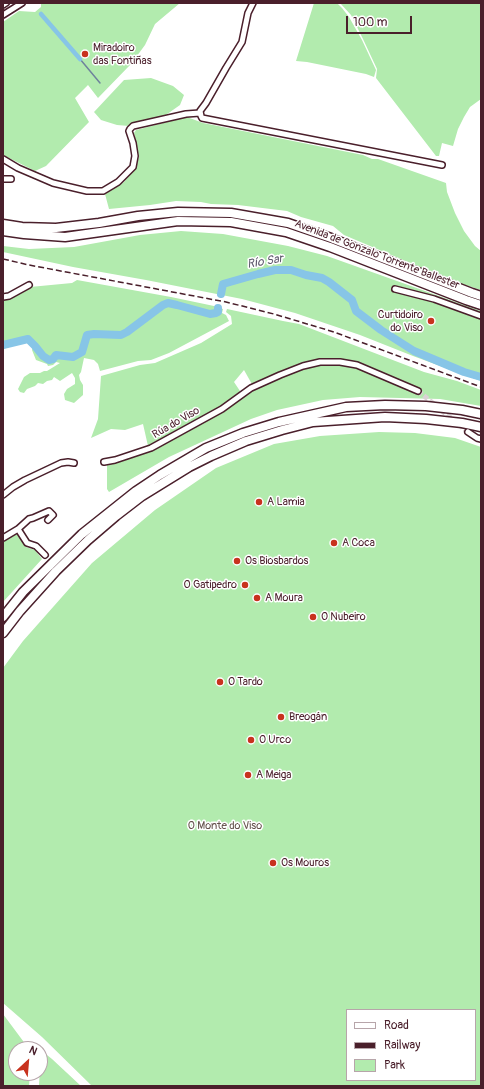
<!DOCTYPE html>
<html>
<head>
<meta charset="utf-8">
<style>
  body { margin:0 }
  #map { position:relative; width:484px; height:1089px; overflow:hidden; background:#fff; font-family:Pangolin,sans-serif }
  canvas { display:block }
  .frame { position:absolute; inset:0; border:4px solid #4a1f2b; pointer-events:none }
  .legend { position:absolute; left:346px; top:1009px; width:130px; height:72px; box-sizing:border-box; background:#fff; border:1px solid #b7a5aa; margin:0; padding:5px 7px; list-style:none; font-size:12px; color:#4a1f2b }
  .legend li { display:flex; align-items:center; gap:8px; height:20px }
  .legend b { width:20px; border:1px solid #b7a5aa }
  .north { position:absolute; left:8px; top:1041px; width:40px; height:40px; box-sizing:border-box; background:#fff; border:1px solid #b7a5aa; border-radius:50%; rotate:26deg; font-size:11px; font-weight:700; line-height:16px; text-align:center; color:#4a1f2b }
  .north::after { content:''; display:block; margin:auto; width:14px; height:18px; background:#c8321e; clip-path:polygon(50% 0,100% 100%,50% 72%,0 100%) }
  .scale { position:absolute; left:346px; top:16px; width:66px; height:18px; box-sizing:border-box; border:2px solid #4a1f2b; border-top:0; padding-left:5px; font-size:12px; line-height:14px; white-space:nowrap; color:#4a1f2b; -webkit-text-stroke:3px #fff; paint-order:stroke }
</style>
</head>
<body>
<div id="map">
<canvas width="484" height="1089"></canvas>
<div class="frame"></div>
<ul class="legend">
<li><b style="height:5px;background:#fff"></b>Road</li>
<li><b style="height:5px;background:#4a1f2b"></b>Railway</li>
<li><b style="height:11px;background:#b2ebae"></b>Park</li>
</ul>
<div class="north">N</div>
<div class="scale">100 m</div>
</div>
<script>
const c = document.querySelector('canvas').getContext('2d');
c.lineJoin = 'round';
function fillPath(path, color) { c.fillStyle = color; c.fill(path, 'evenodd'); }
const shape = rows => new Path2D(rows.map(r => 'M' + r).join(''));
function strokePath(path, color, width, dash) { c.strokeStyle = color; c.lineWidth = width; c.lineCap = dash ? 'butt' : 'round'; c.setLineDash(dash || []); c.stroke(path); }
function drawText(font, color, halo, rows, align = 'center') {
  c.font = font + ' Pangolin,sans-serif'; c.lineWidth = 3; c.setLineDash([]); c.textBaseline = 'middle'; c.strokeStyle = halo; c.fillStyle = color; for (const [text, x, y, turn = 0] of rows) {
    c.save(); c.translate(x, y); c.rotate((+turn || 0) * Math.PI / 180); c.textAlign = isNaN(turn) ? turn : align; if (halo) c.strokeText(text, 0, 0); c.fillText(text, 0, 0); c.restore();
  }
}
fillPath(shape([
  [41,3,180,3,155,24,145,45,131,64,98,98,88,85,75,98,89,122,46,166,35,171,3,155,3,22,19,11,35,12,41,7],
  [314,3,337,3,342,8,349,17,362,40,376,70,374,77,366,74,307,62,296,61],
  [340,3,481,3,481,99,470,107,464,117,458,129,453,146,442,143,439,156,436,156,376,78,377,69,363,39,351,15],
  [151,78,173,86,184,95,180,105,163,117,129,126,117,125,101,120,94,112,124,80],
  [187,117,203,123,363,155,372,159,378,159,446,183,447,192,455,213,464,231,475,246,481,251,481,290,453,281,344,235,333,226,301,217,287,211,238,205,211,204,201,202,176,201,150,205,109,209,105,194,124,182,136,167,139,157,134,133,136,130],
  [181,231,223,234,288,246,327,256,481,311,481,381,413,356,360,335,295,313,242,299,146,280,73,267,3,252,3,246,29,249,74,247,140,235],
  [77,280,171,297,214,306,223,309,222,313,226,315,229,321,216,328,169,353,151,360,138,361,100,371,98,364,94,360,84,358,81,372,79,375,80,380,83,385,83,395,74,403,65,400,64,394,67,389,75,384,75,378,72,373,60,381,54,377,52,380,47,381,43,384,38,383,35,386,27,389,24,393,20,392,18,389,24,377,30,373,40,373,44,371,47,371,60,363,56,362,53,365,48,366,47,364,36,360,32,350,33,346,27,341,3,349,3,299,9,299,30,287,72,283],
  [227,309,283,321,299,324,424,372,457,381,481,390,481,406,440,399,360,397,323,400,277,410,251,419,169,457,109,492,107,489,107,465,154,449,222,411,251,391,282,376,303,368,324,365,344,366,357,368,400,386,339,360,319,360,300,364,281,372,253,386,244,370,234,382,242,394,222,407,153,445,148,446,143,424,125,430,111,429,91,438,98,419,101,376,140,365,155,363,201,343,232,324,231,316,226,312],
  [379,432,415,433,455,438,481,447,481,1086,92,1086,42,1037,3,1003,3,668,23,641,92,563,155,510,216,468,274,444,320,436],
  [347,1010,475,1010,475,1080,347,1080],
  [17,534,26,547,35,550,42,559,3,602,3,541],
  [3,1014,29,1049,16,1049,16,1073,30,1073,29,1086,3,1086],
  [42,1051,52,1059,81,1086,39,1086,40,1066]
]), '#b2ebae');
strokePath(shape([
  [80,59,100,83]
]), '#6f839c', 1.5);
strokePath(shape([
  [41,14,80,59]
]), '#87c5e7', 4.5);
strokePath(shape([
  [221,294,223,284,258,274,275,270,291,270,306,275,322,278,329,282,352,300,356,311,381,330,414,351,464,372,481,377],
  [3,345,28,339,35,346,43,356,49,360,53,359,56,355,73,357,82,352,87,335,94,334,121,335,127,332,163,305,168,303,177,305,210,314,216,313,218,312,218,308]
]), '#87c5e7', 8);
strokePath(shape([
  [418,391,468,432]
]), '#dbd2d5', 5, [5, 2.5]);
const minor = shape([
  [253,3,248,13,242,42,226,68,206,103,200,111,201,116,202,118,442,165],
  [3,5,6,3],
  [3,15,22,3],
  [3,159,18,168,53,183,87,191,103,191,118,182,133,167,135,156,133,143,129,131,130,129,133,126,186,114,200,113],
  [3,179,11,179],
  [395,289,434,299,481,316],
  [3,297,9,296,29,285],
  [468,432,477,438,481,439],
  [104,462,115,460,151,448,222,409,251,388,280,375,303,366,320,362,340,362,357,365,418,391],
  [3,495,13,487,25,480,61,463,68,462,74,463],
  [18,529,27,543,36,546,45,555],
  [3,538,18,529,29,519,33,518,49,511,53,515,48,520]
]);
const highway = shape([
  [3,224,22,227,56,228,99,223,138,216,178,212,231,213,288,223,331,238,472,293,481,296],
  [3,231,24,234,65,237,178,221,231,222,286,232,330,247,466,300,481,305],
  [3,617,23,592,82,534,136,491,160,475,206,448,243,433,279,422,346,407,385,405,426,406,462,410,481,414],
  [3,633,20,611,56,571,88,540,116,516,142,496,189,467,211,456,246,441,282,430,313,422,385,417,426,419,462,423,481,427]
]);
strokePath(minor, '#4a1f2b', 8);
strokePath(highway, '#4a1f2b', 11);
strokePath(minor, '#fff', 5);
strokePath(highway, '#fff', 8);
strokePath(shape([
  [3,259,29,265,226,302,274,314,334,332,481,387]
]), '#4a1f2b', 1.5, [6, 3]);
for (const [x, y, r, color] of [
  [85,54,4,"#c8321e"],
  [431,321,4,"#c8321e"],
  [259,502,4,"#c8321e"],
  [334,543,4,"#c8321e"],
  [237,561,4,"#c8321e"],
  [245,585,4,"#c8321e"],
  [257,598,4,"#c8321e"],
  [313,617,4,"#c8321e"],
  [220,682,4,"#c8321e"],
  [281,717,4,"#c8321e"],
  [251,740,4,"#c8321e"],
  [248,775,4,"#c8321e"],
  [273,863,4,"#c8321e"]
]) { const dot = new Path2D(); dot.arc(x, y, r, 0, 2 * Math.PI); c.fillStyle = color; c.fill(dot); strokePath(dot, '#fff', 1.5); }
drawText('11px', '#4a1f2b', '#fff', [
  ["Miradoiro",93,48],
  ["das Fontiñas",93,61],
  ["Curtidoiro",423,315,"right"],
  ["do Viso",423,328,"right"],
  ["A Lamia",267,502],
  ["A Coca",342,543],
  ["Os Biosbardos",245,561],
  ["O Gatipedro",237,585,"right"],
  ["A Moura",265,598],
  ["O Nubeiro",321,617],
  ["O Tardo",228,682],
  ["Breogán",289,717],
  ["O Urco",259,740],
  ["A Meiga",256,775],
  ["Os Mouros",281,863]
], 'left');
drawText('11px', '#4a1f2b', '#fff', [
  ["Avenida de Gonzalo Torrente Ballester",377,255,21],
  ["Rúa do Viso",176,423,-30]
]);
drawText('11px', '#64524c', '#fff', [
  ["O Monte do Viso",225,826]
]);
drawText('italic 12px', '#5f596d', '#fff', [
  ["Río Sar",265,262,-10]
]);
</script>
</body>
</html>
